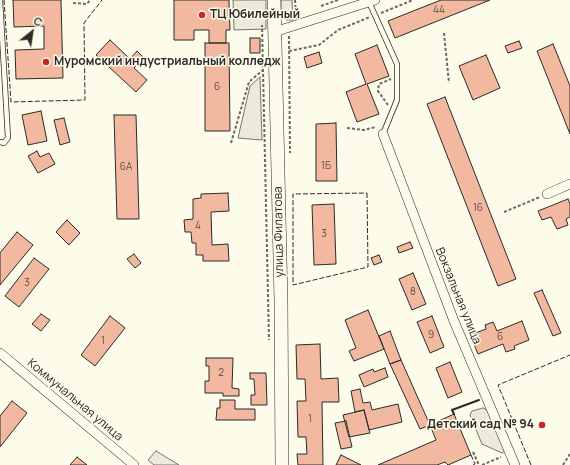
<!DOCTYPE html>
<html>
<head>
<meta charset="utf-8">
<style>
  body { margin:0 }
  #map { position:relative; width:570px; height:465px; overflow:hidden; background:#fdfbea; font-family:Manrope,sans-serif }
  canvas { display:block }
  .north { position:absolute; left:12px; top:12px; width:40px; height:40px; -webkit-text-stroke:3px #fdfbea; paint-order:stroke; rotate:30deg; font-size:11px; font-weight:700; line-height:16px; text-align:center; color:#2b2b2b }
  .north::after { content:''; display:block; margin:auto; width:14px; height:18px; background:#2b2b2b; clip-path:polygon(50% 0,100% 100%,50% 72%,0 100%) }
</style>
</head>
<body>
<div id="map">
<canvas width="570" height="465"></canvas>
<div class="north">С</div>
</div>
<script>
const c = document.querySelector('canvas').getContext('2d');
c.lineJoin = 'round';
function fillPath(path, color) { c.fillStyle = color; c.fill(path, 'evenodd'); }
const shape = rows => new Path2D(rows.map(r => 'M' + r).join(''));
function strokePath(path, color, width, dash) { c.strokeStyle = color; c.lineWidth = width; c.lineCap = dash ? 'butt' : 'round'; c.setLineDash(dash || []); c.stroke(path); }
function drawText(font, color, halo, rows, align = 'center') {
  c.font = font + ' Manrope,sans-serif'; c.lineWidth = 3; c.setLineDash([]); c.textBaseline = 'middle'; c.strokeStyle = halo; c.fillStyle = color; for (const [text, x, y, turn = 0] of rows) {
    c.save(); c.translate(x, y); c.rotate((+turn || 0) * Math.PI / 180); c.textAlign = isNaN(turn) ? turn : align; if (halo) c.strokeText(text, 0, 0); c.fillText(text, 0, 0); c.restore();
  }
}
const green = shape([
  [281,0,292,0,293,20,286,20,281,13,281,0],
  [260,77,262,140,238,138,250,86,260,77],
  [483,408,487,410,505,451,502,453,482,444,470,415,472,411,483,408],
  [156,451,179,465,154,465,148,460,156,451]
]);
fillPath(green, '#ecebdb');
strokePath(green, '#74746e', 1);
const parking = shape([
  [233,0,266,0,266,29,234,30,233,0]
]);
fillPath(parking, '#eceadb');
strokePath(parking, '#74746e', 1);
const building = shape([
  [13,0,61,0,63,78,16,79,15,50,44,49,44,26,14,27,13,0],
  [174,0,229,0,230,30,226,30,226,43,209,43,209,30,194,30,194,40,174,40,174,0],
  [441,0,490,0,395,38,388,21,441,0],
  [250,38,260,38,260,53,250,53,250,38],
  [110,40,130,59,137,51,144,58,134,68,147,80,136,92,96,55,110,40],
  [519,41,522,48,508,53,505,46,519,41],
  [205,43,229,43,230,131,205,131,205,43],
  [553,44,570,86,570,134,537,51,553,44],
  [377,45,389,76,367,84,379,114,357,122,346,92,366,84,355,54,377,45],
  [319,52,322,63,307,68,304,57,319,52],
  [486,55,500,88,473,100,459,66,486,55],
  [445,97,516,279,498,286,427,104,445,97],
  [41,111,47,141,28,145,22,115,41,111],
  [114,115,136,115,139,219,117,219,114,115],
  [64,118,70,142,60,145,54,120,64,118],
  [336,123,337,181,316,181,316,124,336,123],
  [37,151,40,157,49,153,55,164,38,173,28,156,37,151],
  [228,193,229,211,211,212,212,245,228,244,229,261,203,261,203,255,196,255,196,243,192,243,191,232,185,232,184,220,193,219,193,199,201,198,201,194,228,193],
  [568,199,570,204,570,217,566,219,568,225,557,229,551,217,542,220,538,211,568,199],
  [334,204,336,264,314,265,312,205,334,204],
  [67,220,80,233,69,245,56,232,67,220],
  [17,232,33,245,0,285,0,253,17,232],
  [410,242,413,248,399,253,397,247,410,242],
  [134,254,141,263,135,268,127,259,134,254],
  [379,255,382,262,374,265,371,258,379,255],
  [34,258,49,269,19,307,5,296,34,258],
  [413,273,426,304,412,310,399,279,413,273],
  [542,290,561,333,553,336,534,293,542,290],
  [368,310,384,349,354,361,349,351,356,348,345,320,368,310],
  [41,314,50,320,41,331,32,324,41,314],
  [110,316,125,328,95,366,81,355,110,316],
  [432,316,444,347,430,353,417,322,432,316],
  [522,321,529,340,514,346,515,349,506,352,503,344,478,354,470,335,486,329,485,325,493,322,497,331,522,321],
  [390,331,401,360,390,364,379,336,390,331],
  [320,344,321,379,338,378,339,402,322,402,323,465,298,465,297,454,307,454,306,437,298,437,297,401,306,401,305,379,297,379,296,345,320,344],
  [206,358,233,358,232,388,239,389,239,396,223,396,223,393,205,393,205,381,209,381,209,366,206,366,206,358],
  [401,360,430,425,420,429,390,364,401,360],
  [450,362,462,392,448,398,436,368,450,362],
  [385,368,388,377,364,387,359,375,373,369,374,372,385,368],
  [250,373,266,373,267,405,251,405,251,395,255,395,254,379,250,379,250,373],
  [360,389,363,403,370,402,372,410,398,404,402,422,369,430,364,410,355,412,351,391,360,389],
  [220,400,235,400,235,409,255,409,255,420,216,420,217,408,220,408,220,400],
  [12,401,27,413,0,447,0,416,12,401],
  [364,410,370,433,349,437,343,415,364,410],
  [454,414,471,455,448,465,445,462,437,465,378,465,436,440,430,425,454,414],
  [346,421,352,447,341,449,335,423,346,421],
  [341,455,361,465,336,465,341,455],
  [77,457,87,465,70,465,77,457]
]);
fillPath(building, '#f2b8a0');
strokePath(building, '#2b2b2b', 1);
const lane = shape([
  [369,2,397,64,397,100,383,134],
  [0,142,4,143,8,138,0,0]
]);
const street = shape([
  [274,32,375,0],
  [383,134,454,321,515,465],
  [547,194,570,184],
  [0,353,134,465]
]);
const secondary = shape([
  [274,0,281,301,282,465]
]);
strokePath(lane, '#2b2b2b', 6);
strokePath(street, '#2b2b2b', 10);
strokePath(secondary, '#2b2b2b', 14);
strokePath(shape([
  [295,0,296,15],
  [73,3,87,4,90,0],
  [321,6,338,0],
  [381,13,413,0],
  [444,33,449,83],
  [289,36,290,153],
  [289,51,319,45,338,30,370,17],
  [264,70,263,70,269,340],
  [388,105,378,91,379,84,391,79],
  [347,128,364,130,376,127],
  [231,143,249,82,263,70,262,25],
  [504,212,540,197],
  [473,452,479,465],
  [482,465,501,457],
  [563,465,570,454]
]), '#6a6964', 2, [3, 2]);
strokePath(lane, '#fdfbea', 4.5);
strokePath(street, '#fdfbea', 9);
strokePath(secondary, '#fdfbea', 13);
strokePath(shape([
  [4,0,11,102,85,100,84,23,102,0],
  [367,193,368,267,293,285,293,194,367,193],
  [471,455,475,464,473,465],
  [531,465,498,385,570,355]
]), '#2b2b2b', 1, [5, 2]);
strokePath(shape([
  [454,414,452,410,479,400]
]), '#2b2b2b', 2);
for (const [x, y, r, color] of [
  [202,15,4,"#c62828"],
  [46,62,4,"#c62828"],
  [542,425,4,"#c62828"]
]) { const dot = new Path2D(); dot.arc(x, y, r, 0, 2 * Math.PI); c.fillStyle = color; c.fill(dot); strokePath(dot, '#fdfbea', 1.5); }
drawText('10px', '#5d4e48', null, [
  ["44",439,10],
  ["6",217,87],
  ["1Б",326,166],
  ["6А",126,167],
  ["16",478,208],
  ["4",198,226],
  ["3",324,234],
  ["3",27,283],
  ["8",413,292],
  ["9",431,335],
  ["6",500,337],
  ["1",103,341],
  ["2",221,373],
  ["1",310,419]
]);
drawText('bold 12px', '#2b2b2b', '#fdfbea', [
  ["ТЦ Юбилейный",210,15],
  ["Муромский индустриальный колледж",54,62],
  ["Детский сад № 94",534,425,"right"]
], 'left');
drawText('12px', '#2b2b2b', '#fdfbea', [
  ["улица Филатова",279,232,-91],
  ["Вокзальная улица",458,296,68],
  ["Коммунальная улица",75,400,40]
]);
</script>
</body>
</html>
